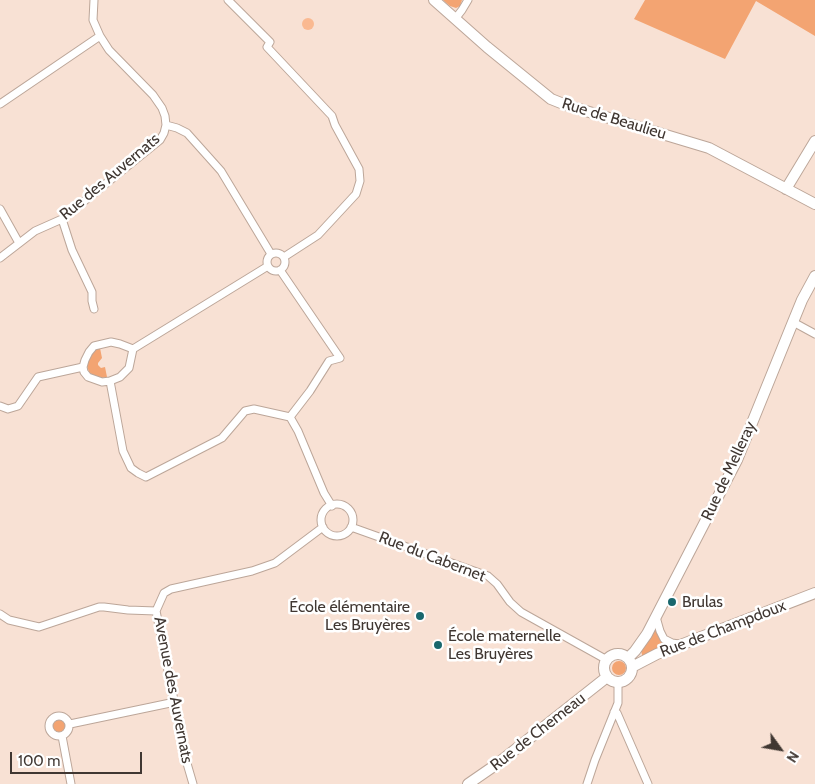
<!DOCTYPE html>
<html>
<head>
<meta charset="utf-8">
<style>
  body { margin:0 }
  #map { position:relative; width:815px; height:784px; overflow:hidden; background:#f8e1d4; font-family:Cabin,sans-serif }
  canvas { display:block }
  .north { position:absolute; left:755px; top:724px; width:50px; height:50px; -webkit-text-stroke:4px #fff; paint-order:stroke; rotate:122deg; font-size:14px; font-weight:700; line-height:20px; text-align:center; color:#403732 }
  .north::after { content:''; display:block; margin:auto; width:18px; height:22px; background:#403732; clip-path:polygon(50% 0,100% 100%,50% 72%,0 100%) }
  .scale { position:absolute; left:10px; top:752px; width:132px; height:22px; box-sizing:border-box; border:2px solid #403732; border-top:0; padding-left:6px; font-size:15px; line-height:18px; white-space:nowrap; color:#403732; -webkit-text-stroke:4px #fff; paint-order:stroke }
</style>
</head>
<body>
<div id="map">
<canvas width="815" height="784"></canvas>
<div class="north">N</div>
<div class="scale">100 m</div>
</div>
<script>
const c = document.querySelector('canvas').getContext('2d');
c.lineJoin = 'round';
function fillPath(path, color) { c.fillStyle = color; c.fill(path, 'evenodd'); }
const shape = rows => new Path2D(rows.map(r => 'M' + r).join(''));
function strokePath(path, color, width, dash) { c.strokeStyle = color; c.lineWidth = width; c.lineCap = dash ? 'butt' : 'round'; c.setLineDash(dash || []); c.stroke(path); }
function drawText(font, color, halo, rows, align = 'center') {
  c.font = font + ' Cabin,sans-serif'; c.lineWidth = 5; c.setLineDash([]); c.textBaseline = 'middle'; c.strokeStyle = halo; c.fillStyle = color; for (const [text, x, y, turn = 0] of rows) {
    c.save(); c.translate(x, y); c.rotate((+turn || 0) * Math.PI / 180); c.textAlign = isNaN(turn) ? turn : align; if (halo) c.strokeText(text, 0, 0); c.fillText(text, 0, 0); c.restore();
  }
}
fillPath(shape([
  [443,0,462,0,460,6,456,8,450,6],
  [645,0,815,0,815,36,756,1,725,59,634,19],
  [100,348,102,358,98,363,98,365,101,368,105,367,107,377,101,378,94,376,89,372,87,366,88,361,91,355,95,350],
  [655,629,670,645,643,658,641,651,648,642],
  '612 668a7 7 0 1 1 14 0a7 7 0 1 1-14 0Z',
  '53 726a6 6 0 1 1 12 0a6 6 0 1 1-12 0Z'
]), '#f3a472');
fillPath(shape([
  '302 24a6 6 0 1 1 12 0a6 6 0 1 1-12 0Z'
]), '#fab991');
const street = shape([
  [228,0,270,42,267,47,332,116,335,125,359,169,360,181,356,194,318,235,284,257],
  [455,19,462,10,468,0],
  [0,104,100,36],
  [166,125,177,128,187,133,221,171,271,254],
  [0,209,19,243],
  [62,219,72,250,92,292,92,301,94,309],
  '267 262a9 9 0 1 1 18 0a9 9 0 1 1-18 0Z',
  [0,258,35,231,62,219,160,140,164,133,166,125,165,116,162,108,153,95,109,50,100,36,93,20,94,0],
  [280,270,340,358,329,361,310,391,290,417],
  [793,322,815,334],
  [111,342,120,344,133,349,129,368,120,377,110,381,102,382,88,377,84,372,83,367,85,360,89,352,94,346,111,342],
  [133,349,268,266],
  [110,381,123,451,131,468,138,473,146,477,222,438,245,411,254,409,290,417,298,431,324,493,332,506],
  [0,406,8,409,18,406,38,377,83,367],
  '321 520a16 16 0 1 1 32 0a16 16 0 1 1-32 0Z',
  [351,527,488,576,497,584,510,602,521,612,607,660],
  [0,614,9,620,39,627,99,607,104,607,128,610,156,611],
  [656,617,660,631,664,639,672,643,679,644],
  [614,712,617,713,648,784],
  '49 726a10 10 0 1 1 20 0a10 10 0 1 1-20 0Z',
  [70,724,175,702],
  [62,736,71,784],
  [193,784,186,760,156,611,164,593,171,589,252,571,275,563,323,527],
  [587,784,595,760,618,703,618,682]
]);
const secondary = shape([
  [434,0,487,47,551,99,566,105,709,148,815,204],
  [786,189,815,141],
  '604 668a14 14 0 1 1 28 0a14 14 0 1 1-28 0Z',
  [628,658,635,651,647,634,737,460,793,322,802,300,815,276],
  [632,667,657,654,815,593],
  [468,784,497,764,607,677]
]);
strokePath(street, '#bca699', 9);
strokePath(secondary, '#bca699', 12);
strokePath(street, '#fff', 7);
strokePath(secondary, '#fff', 10);
for (const [x, y, r, color] of [
  [672,602,5,"#19676d"],
  [420,616,5,"#19676d"],
  [438,645,5,"#19676d"]
]) { const dot = new Path2D(); dot.arc(x, y, r, 0, 2 * Math.PI); c.fillStyle = color; c.fill(dot); strokePath(dot, '#fff', 2); }
drawText('16px', '#403732', '#fff', [
  ["Rue de Beaulieu",614,119,17],
  ["Rue des Auvernats",110,177,-40],
  ["Rue de Melleray",729,471,-65],
  ["Rue du Cabernet",432,557,21],
  ["Rue de Champdoux",723,629,-21],
  ["Avenue des Auvernats",173,690,79],
  ["Rue de Chemeau",538,732,-38]
]);
drawText('16px', '#403732', '#fff', [
  ["Brulas",682,602],
  ["École élémentaire",410,607,"right"],
  ["Les Bruyères",410,625,"right"],
  ["École maternelle",448,636],
  ["Les Bruyères",448,654]
], 'left');
</script>
</body>
</html>
